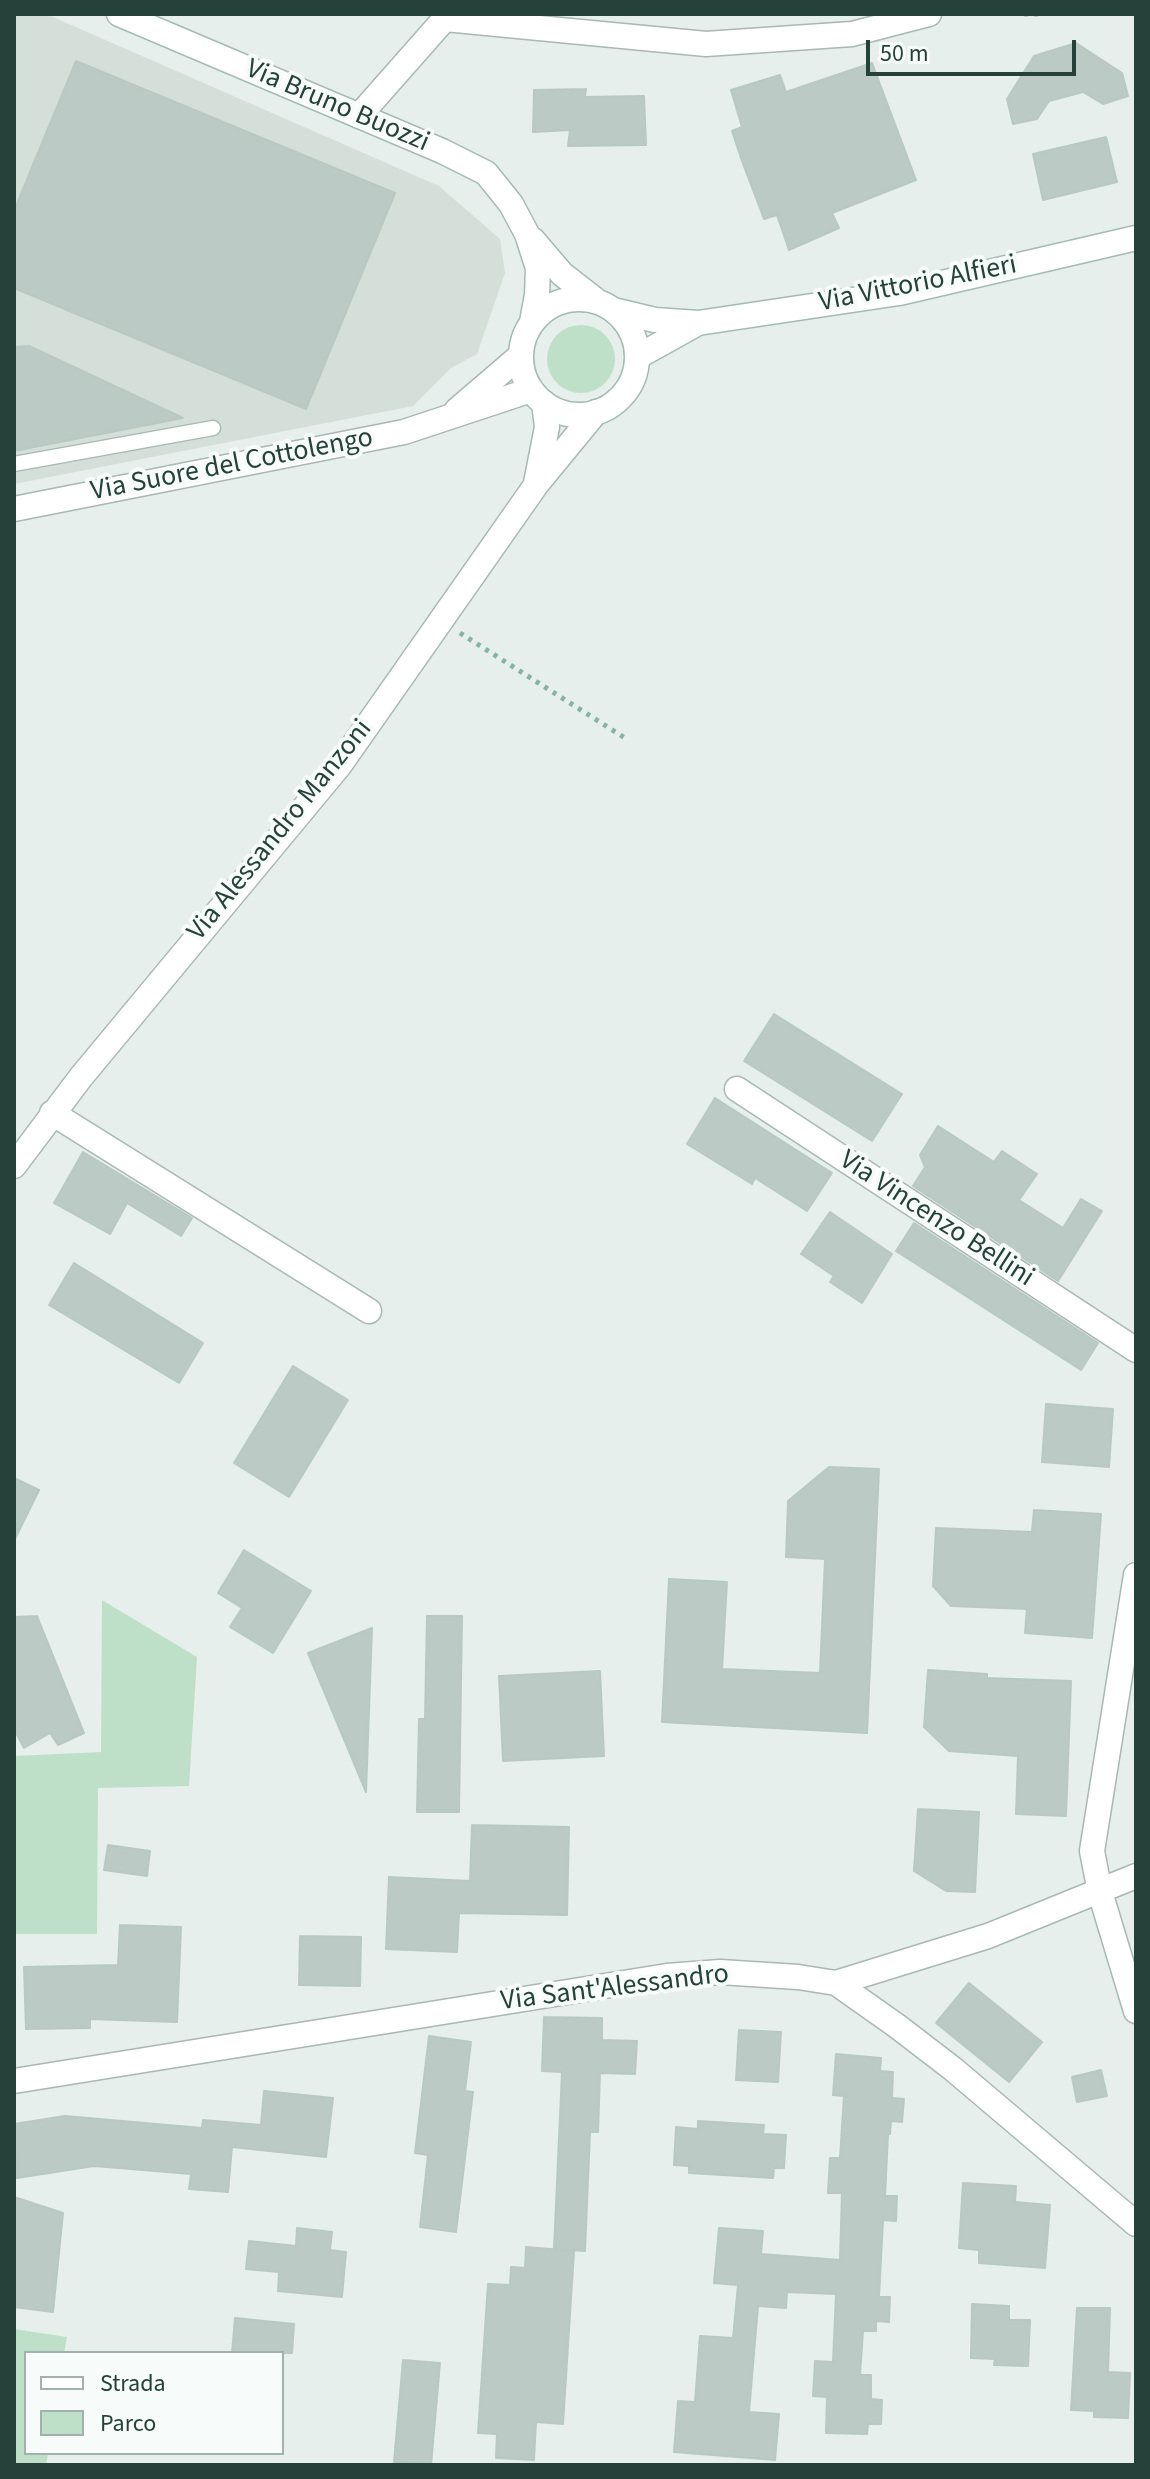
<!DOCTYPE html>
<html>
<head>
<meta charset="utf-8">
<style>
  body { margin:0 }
  #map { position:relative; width:1150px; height:2479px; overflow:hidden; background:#e6efeb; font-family:"Source Sans 3",sans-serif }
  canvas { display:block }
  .frame { position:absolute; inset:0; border:16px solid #24423a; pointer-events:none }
  .legend { position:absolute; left:24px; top:2351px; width:260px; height:104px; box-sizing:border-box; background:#f7fbf9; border:2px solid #a3b1ad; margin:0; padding:10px 14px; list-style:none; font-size:24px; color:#24423a }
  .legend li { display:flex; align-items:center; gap:16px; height:40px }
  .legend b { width:40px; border:2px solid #a3b1ad }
  .scale { position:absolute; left:866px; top:40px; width:210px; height:36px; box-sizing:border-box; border:4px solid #24423a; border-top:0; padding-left:10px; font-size:24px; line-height:28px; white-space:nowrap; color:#24423a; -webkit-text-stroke:6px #f7fbf9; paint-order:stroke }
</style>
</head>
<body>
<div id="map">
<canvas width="1150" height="2479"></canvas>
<div class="frame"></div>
<ul class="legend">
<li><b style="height:10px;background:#fff"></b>Strada</li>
<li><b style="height:22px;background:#bfe0c8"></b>Parco</li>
</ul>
<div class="scale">50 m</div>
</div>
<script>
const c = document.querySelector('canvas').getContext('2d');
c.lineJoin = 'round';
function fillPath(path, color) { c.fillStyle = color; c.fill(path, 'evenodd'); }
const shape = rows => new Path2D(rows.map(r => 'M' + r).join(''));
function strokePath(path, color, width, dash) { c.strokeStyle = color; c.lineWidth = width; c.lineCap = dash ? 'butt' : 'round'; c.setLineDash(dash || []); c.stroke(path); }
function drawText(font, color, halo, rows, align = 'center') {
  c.font = font + ' "Source Sans 3",sans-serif'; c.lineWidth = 8; c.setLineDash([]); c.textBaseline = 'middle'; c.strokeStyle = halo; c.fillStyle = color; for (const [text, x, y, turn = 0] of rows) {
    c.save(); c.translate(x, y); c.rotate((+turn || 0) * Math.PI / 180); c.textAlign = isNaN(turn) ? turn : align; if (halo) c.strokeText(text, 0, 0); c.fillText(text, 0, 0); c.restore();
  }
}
fillPath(shape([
  [14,14,46,14,439,186,500,239,505,273,477,354,451,368,413,406,14,484]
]), '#d4dfda');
fillPath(shape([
  '547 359a34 34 0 1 1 68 0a34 34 0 1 1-68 0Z',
  [102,1600,197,1657,189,1786,98,1788,97,1934,14,1934,14,1756,101,1752],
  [14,2329,67,2337,64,2353,26,2353,26,2453,48,2453,46,2465,14,2465]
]), '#bfe0c8');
const building = shape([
  [1076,43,1122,73,1128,96,1103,104,1083,92,1049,101,1037,119,1013,124,1007,99,1034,56,1076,43],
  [76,61,395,193,306,409,14,288,14,211,76,61],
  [872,63,916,180,832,213,839,228,789,250,777,215,764,219,742,161,732,131,742,127,731,90,780,75,786,92,872,63],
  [586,89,585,97,644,96,646,145,568,146,570,130,533,132,534,90,586,89],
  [1106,137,1117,182,1043,200,1033,154,1106,137],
  [29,346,183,418,14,451,14,347,29,346],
  [774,1014,902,1094,872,1141,744,1061,774,1014],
  [715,1098,832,1173,807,1211,755,1178,752,1184,687,1144,715,1098],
  [938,1126,994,1162,1002,1151,1037,1174,1019,1200,1063,1228,1081,1199,1102,1211,1058,1281,913,1186,925,1167,920,1155,938,1126],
  [83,1152,192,1218,181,1236,127,1203,110,1234,54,1203,83,1152],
  [830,1212,892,1254,862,1303,830,1282,834,1276,801,1254,830,1212],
  [914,1223,1098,1343,1081,1370,896,1251,914,1223],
  [74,1263,203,1343,179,1383,49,1305,74,1263],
  [293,1366,348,1400,289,1497,234,1463,293,1366],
  [1046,1404,1113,1409,1109,1467,1042,1462,1046,1404],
  [829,1467,879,1469,867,1733,662,1722,669,1579,727,1582,722,1669,820,1673,825,1559,786,1557,788,1501,829,1467],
  [14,1478,39,1490,14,1541,14,1478],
  [1034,1510,1101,1514,1092,1638,1025,1633,1027,1609,951,1606,933,1586,936,1528,1032,1532,1034,1510],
  [244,1550,311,1591,273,1653,230,1627,242,1608,218,1593,244,1550],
  [37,1616,84,1733,58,1745,50,1733,24,1748,14,1729,14,1617,37,1616],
  [427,1616,462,1616,459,1812,417,1812,419,1719,425,1719,427,1616],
  [372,1628,366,1792,308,1653,372,1628],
  [928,1670,987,1674,987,1678,1071,1681,1066,1816,1016,1814,1018,1756,949,1751,924,1727,928,1670],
  [600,1671,604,1756,503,1761,499,1676,600,1671],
  [918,1809,979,1812,975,1892,946,1891,914,1871,918,1809],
  [472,1825,569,1827,567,1915,459,1913,457,1952,386,1949,389,1877,470,1881,472,1825],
  [108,1845,150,1851,147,1876,104,1870,108,1845],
  [120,1925,181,1927,177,2022,90,2019,90,2028,26,2029,24,1967,118,1965,120,1925],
  [300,1936,361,1937,360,1986,299,1985,300,1936],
  [969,1983,1042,2042,1009,2082,936,2023,969,1983],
  [544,2017,602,2018,602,2040,637,2041,635,2074,600,2073,598,2132,590,2132,585,2251,554,2249,562,2072,542,2071,544,2017],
  [739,2030,781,2032,778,2082,736,2080,739,2030],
  [429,2036,471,2042,465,2091,473,2092,456,2232,420,2227,428,2155,415,2153,429,2036],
  [836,2054,881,2058,880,2071,893,2072,892,2098,904,2099,902,2122,891,2121,890,2134,888,2134,885,2196,897,2196,896,2221,883,2220,879,2297,890,2297,889,2322,876,2321,876,2331,863,2331,860,2375,871,2375,871,2399,882,2400,881,2424,868,2424,867,2434,826,2433,827,2397,813,2396,815,2361,833,2362,836,2294,787,2292,786,2308,758,2306,749,2412,779,2414,775,2460,674,2452,678,2401,695,2402,700,2336,733,2338,738,2285,714,2283,719,2228,763,2231,761,2254,840,2260,842,2193,828,2193,830,2158,840,2158,844,2096,833,2095,836,2054],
  [1101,2070,1107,2096,1077,2102,1072,2077,1101,2070],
  [264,2091,333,2098,326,2157,232,2147,228,2192,189,2189,191,2174,94,2166,17,2178,14,2124,65,2116,202,2128,203,2120,261,2125,264,2091],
  [698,2121,764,2125,763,2134,786,2135,784,2168,774,2168,773,2178,689,2173,689,2166,674,2165,676,2127,698,2129,698,2121],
  [963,2183,1016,2186,1015,2202,1050,2205,1045,2268,979,2263,979,2250,959,2248,963,2183],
  [14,2197,63,2213,53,2312,14,2307,14,2197],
  [297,2228,332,2232,330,2250,346,2252,342,2297,278,2291,279,2272,246,2269,249,2241,296,2246,297,2228],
  [526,2247,574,2251,563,2424,536,2422,534,2460,496,2458,497,2434,478,2433,488,2284,510,2285,511,2267,525,2268,526,2247],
  [972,2304,1009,2306,1009,2320,1030,2320,1028,2366,994,2365,995,2359,971,2358,972,2304],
  [1077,2308,1110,2308,1108,2372,1130,2373,1128,2418,1094,2417,1094,2411,1071,2410,1077,2308],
  [235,2318,294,2324,292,2353,232,2353,235,2318],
  [403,2360,440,2363,431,2465,394,2462,403,2360]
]);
fillPath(building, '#bbcac4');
strokePath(building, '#b8c9c2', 2);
const lane = shape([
  [14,464,213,428]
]);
const street = shape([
  [445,19,706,44,852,34,929,14],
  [359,116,449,14],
  [457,410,520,356],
  [536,483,547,427,544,403],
  [14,509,404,432,531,390],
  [737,1089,1136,1350],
  [52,1113,369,1311],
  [14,1166,81,1077,339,766,536,485,596,412],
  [1136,1575,1092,1851,1100,1892,1136,2011],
  [836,1983,988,1936,1136,1876],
  [14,2081,667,1976,720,1972,798,1977,836,1983,897,2026,953,2069,1136,2224]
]);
const secondary = shape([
  [119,14,442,151,486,173,511,204,527,234,538,268,537,295,532,322],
  [533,240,562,274,598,302],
  '521 357a58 58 0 1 1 116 0a58 58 0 1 1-116 0Z',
  [613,310,655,320,698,323,899,293,1136,238],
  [637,357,698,323]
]);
strokePath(lane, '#a8b8b2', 17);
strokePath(street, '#a8b8b2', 27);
strokePath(secondary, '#a4bbb3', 27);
strokePath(shape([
  [1024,14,1042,14],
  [460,633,625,738]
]), '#86b3a5', 5, [4, 6]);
strokePath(lane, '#fff', 14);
strokePath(street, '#fff', 24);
strokePath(secondary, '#fff', 24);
drawText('28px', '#24423a', '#f7fbf9', [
  ["Via Bruno Buozzi",337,107,23],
  ["Via Vittorio Alfieri",918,285,-11],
  ["Via Suore del Cottolengo",232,466,-11],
  ["Via Alessandro Manzoni",281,831,-51],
  ["Via Vincenzo Bellini",936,1220,33],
  ["Via Sant'Alessandro",615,1989,-7]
]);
</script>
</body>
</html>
